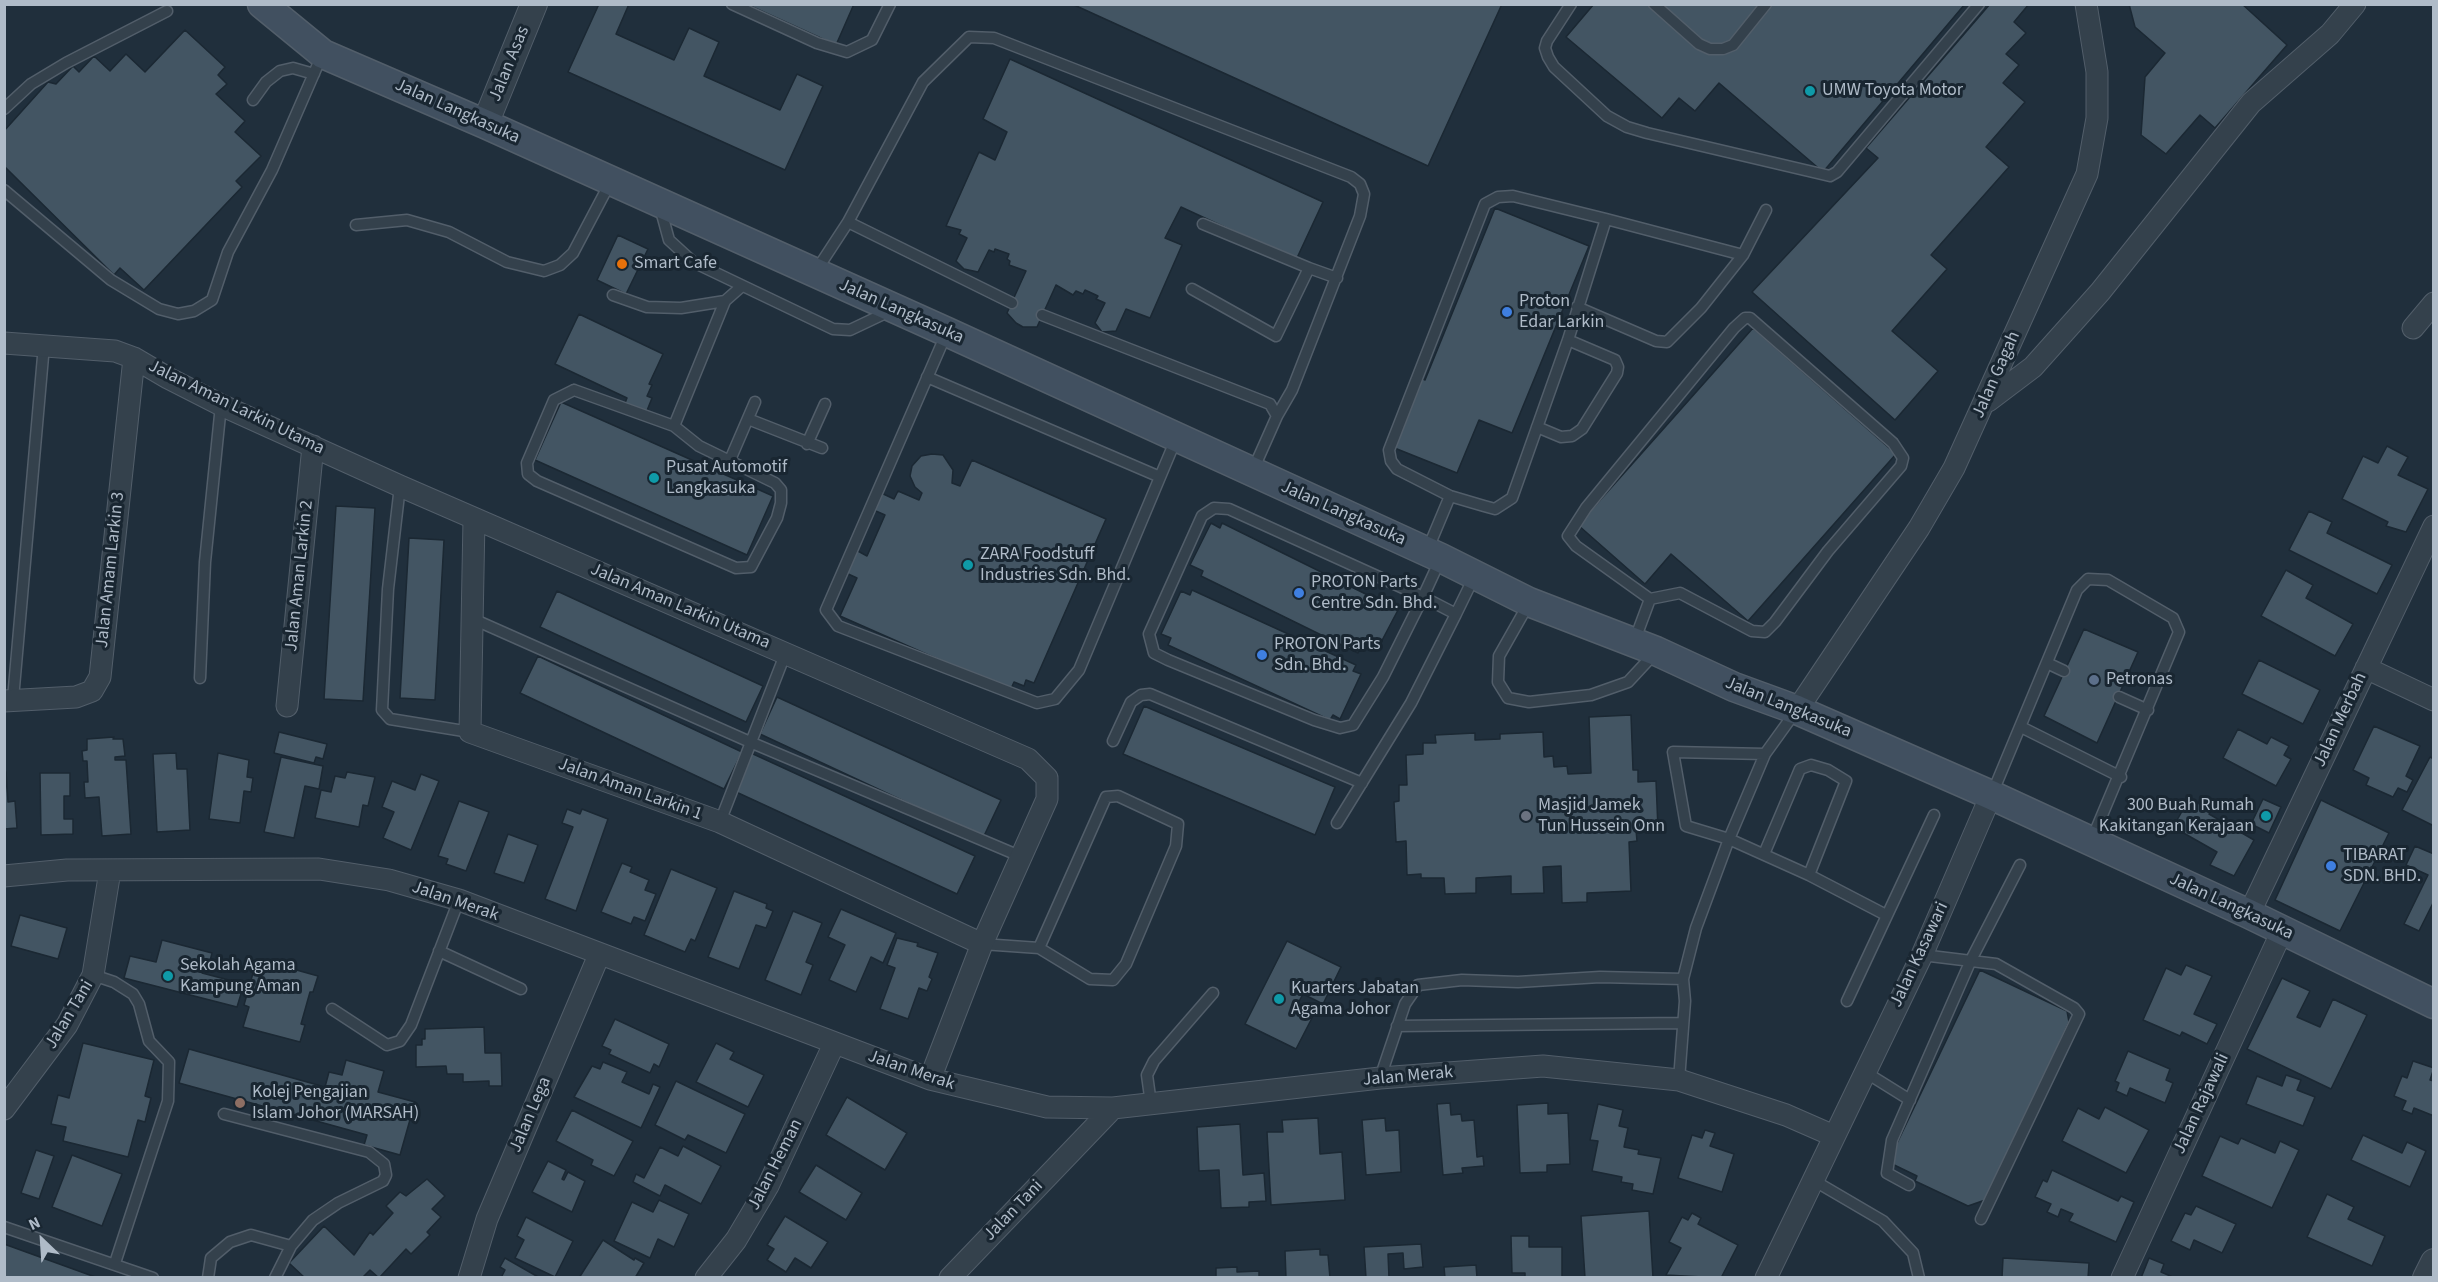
<!DOCTYPE html>
<html>
<head>
<meta charset="utf-8">
<style>
  body { margin:0 }
  #map { position:relative; width:2438px; height:1282px; overflow:hidden; background:#202f3c; font-family:"Source Sans 3",sans-serif }
  canvas { display:block }
  .frame { position:absolute; inset:0; border:6px solid #afbbc8; pointer-events:none }
  .north { position:absolute; left:12px; top:1210px; width:60px; height:60px; -webkit-text-stroke:4px #192631; paint-order:stroke; rotate:335deg; font-size:16px; font-weight:700; line-height:24px; text-align:center; color:#afbbc8 }
  .north::after { content:''; display:block; margin:auto; width:21px; height:27px; background:#afbbc8; clip-path:polygon(50% 0,100% 100%,50% 72%,0 100%) }
</style>
</head>
<body>
<div id="map">
<canvas width="2438" height="1282"></canvas>
<div class="frame"></div>
<div class="north">N</div>
</div>
<script>
const c = document.querySelector('canvas').getContext('2d');
c.lineJoin = 'round';
function fillPath(path, color) { c.fillStyle = color; c.fill(path, 'evenodd'); }
const shape = rows => new Path2D(rows.map(r => 'M' + r).join(''));
function strokePath(path, color, width, dash) { c.strokeStyle = color; c.lineWidth = width; c.lineCap = dash ? 'butt' : 'round'; c.setLineDash(dash || []); c.stroke(path); }
function drawText(font, color, halo, rows, align = 'center') {
  c.font = font + ' "Source Sans 3",sans-serif'; c.lineWidth = 6; c.setLineDash([]); c.textBaseline = 'middle'; c.strokeStyle = halo; c.fillStyle = color; for (const [text, x, y, turn = 0] of rows) {
    c.save(); c.translate(x, y); c.rotate((+turn || 0) * Math.PI / 180); c.textAlign = isNaN(turn) ? turn : align; if (halo) c.strokeText(text, 0, 0); c.fillText(text, 0, 0); c.restore();
  }
}
const building = shape([
  [599,4,629,4,616,34,674,60,689,28,719,42,704,76,780,110,797,74,823,86,785,170,568,72,599,4],
  [746,4,854,4,836,45,746,4],
  [1072,4,1502,4,1428,166,1072,4],
  [1594,4,1965,4,1823,172,1719,83,1695,111,1679,98,1662,118,1566,37,1594,4],
  [1990,4,2029,4,2014,22,2026,33,2006,54,2019,65,2003,83,2025,102,1986,147,2009,167,1931,255,1947,269,1892,331,1938,371,1895,420,1752,292,1878,158,1866,148,1990,4],
  [2129,4,2242,4,2287,45,2215,128,2200,115,2166,154,2141,135,2145,77,2165,53,2135,27,2129,4],
  [185,30,225,67,218,75,227,84,216,94,245,121,235,132,261,156,236,181,242,187,144,290,120,268,114,275,4,166,4,131,48,82,56,84,73,66,79,72,94,56,110,71,126,54,145,72,185,30],
  [1010,59,1323,202,1296,260,1181,207,1165,238,1182,245,1150,318,1126,309,1116,331,1102,332,1095,323,1105,303,1096,299,1098,296,1085,290,1083,294,1076,291,1073,295,1056,285,1037,327,1023,327,1016,323,1007,313,1026,271,1009,265,1010,261,1007,259,1009,254,995,249,994,252,989,250,978,272,964,269,956,261,967,238,959,234,961,230,946,226,979,152,995,160,1007,132,983,119,1010,59],
  [1495,208,1589,246,1512,433,1479,420,1457,473,1392,447,1420,377,1425,380,1495,208],
  [618,235,648,249,626,294,597,280,618,235],
  [579,314,663,354,649,384,652,385,647,396,652,398,646,413,625,403,627,398,555,364,579,314],
  [1753,328,1896,454,1748,621,1671,554,1645,584,1578,525,1753,328],
  [561,402,773,496,747,555,535,460,561,402],
  [2387,446,2408,457,2398,475,2428,489,2406,532,2386,526,2388,522,2342,499,2363,456,2378,463,2387,446],
  [932,454,943,455,953,470,952,483,960,486,972,460,1106,519,1034,683,1026,680,1024,686,1014,682,1010,691,840,616,857,578,846,573,856,550,867,556,885,515,869,508,877,491,894,499,898,491,919,500,922,493,915,487,910,476,912,466,921,456,932,454],
  [336,506,375,508,363,701,324,699,336,506],
  [2309,511,2332,522,2327,533,2392,565,2377,594,2289,550,2309,511],
  [1211,523,1220,528,1222,523,1398,610,1378,648,1364,642,1358,653,1201,576,1203,571,1190,565,1211,523],
  [409,538,444,540,435,700,400,698,409,538],
  [2286,570,2313,585,2306,598,2353,624,2335,656,2261,616,2286,570],
  [1192,590,1356,665,1353,671,1361,674,1340,719,1333,715,1330,720,1168,645,1171,638,1161,634,1181,591,1190,595,1192,590],
  [557,591,763,686,746,722,540,627,557,591],
  [2084,629,2138,652,2097,743,2044,716,2084,629],
  [538,656,742,752,724,789,520,693,538,656],
  [2259,660,2320,690,2303,724,2242,694,2259,660],
  [777,697,1001,800,983,838,760,734,777,697],
  [1144,706,1335,787,1315,835,1123,754,1144,706],
  [1631,715,1633,770,1638,770,1638,782,1656,781,1658,829,1636,830,1637,841,1629,842,1631,891,1587,893,1587,902,1562,903,1561,866,1543,867,1544,893,1511,894,1511,876,1476,878,1476,893,1445,894,1444,878,1421,878,1421,874,1407,875,1406,841,1396,842,1394,802,1399,801,1399,785,1407,785,1406,755,1423,754,1423,743,1436,743,1435,735,1475,733,1475,740,1500,739,1500,734,1543,732,1544,757,1553,756,1554,767,1567,766,1568,774,1591,773,1589,717,1631,715],
  [2374,726,2420,746,2406,776,2413,780,2407,792,2398,788,2393,797,2366,785,2369,778,2353,770,2374,726],
  [2238,729,2267,744,2271,737,2289,746,2284,755,2291,759,2276,786,2223,758,2238,729],
  [279,732,327,744,323,759,316,757,314,763,274,753,279,732],
  [114,737,113,739,123,739,125,756,115,757,115,760,126,760,131,834,102,836,99,797,85,798,84,782,88,782,87,761,83,761,82,751,87,750,87,739,114,737],
  [176,753,177,769,187,769,190,830,157,832,153,754,176,753],
  [218,753,249,760,247,777,253,778,251,792,244,791,240,823,209,819,218,753],
  [751,753,975,856,957,894,734,791,751,753],
  [281,757,323,766,319,789,305,786,294,838,264,832,281,757],
  [2430,757,2434,759,2434,826,2402,810,2430,757],
  [6,772,8,802,15,801,17,828,4,829,6,772],
  [347,772,375,777,368,806,363,805,359,827,315,818,321,790,331,792,335,776,345,778,347,772],
  [40,773,70,773,70,796,64,796,64,819,73,819,73,834,41,835,40,773],
  [421,774,439,781,411,850,383,838,394,812,382,807,392,781,415,790,421,774],
  [2200,799,2213,807,2209,814,2254,840,2234,876,2210,865,2217,852,2173,827,2188,801,2197,806,2200,799],
  [2263,799,2281,807,2269,833,2251,824,2263,799],
  [2321,800,2389,833,2340,931,2275,900,2321,800],
  [459,801,489,812,466,871,446,864,448,859,438,856,459,801],
  [567,809,580,814,582,809,608,819,576,911,545,899,573,827,562,823,567,809],
  [508,834,538,845,524,883,494,873,508,834],
  [2415,846,2434,854,2434,901,2419,931,2404,924,2428,875,2406,865,2415,846],
  [622,863,632,867,630,872,649,880,645,890,656,894,645,921,634,917,631,924,601,912,622,863],
  [671,869,717,888,695,941,691,939,685,952,644,935,671,869],
  [734,891,767,904,766,908,773,911,766,928,756,925,739,969,708,957,734,891],
  [841,909,896,933,883,963,871,957,856,992,829,980,845,945,828,937,841,909],
  [793,911,822,923,806,962,813,965,801,995,765,980,793,911],
  [20,915,67,928,58,959,11,946,20,915],
  [897,938,918,943,917,946,938,953,929,977,932,979,927,991,919,988,908,1019,880,1009,895,968,887,965,897,938],
  [162,940,212,953,209,965,204,964,202,973,244,984,237,1007,124,978,130,956,156,962,162,940],
  [1287,941,1341,967,1323,1004,1303,994,1296,1007,1313,1016,1296,1049,1245,1024,1287,941],
  [257,959,318,976,313,992,310,992,301,1024,305,1025,300,1042,243,1027,249,1007,244,1005,257,959],
  [2186,965,2212,976,2194,1014,2217,1024,2207,1044,2182,1032,2180,1036,2143,1020,2166,968,2181,975,2186,965],
  [1980,970,2067,1011,2069,1022,1988,1199,1968,1206,1915,1181,1917,1176,1888,1162,1980,970],
  [2282,978,2310,991,2297,1017,2320,1027,2333,999,2367,1015,2331,1089,2247,1049,2282,978],
  [615,1019,669,1044,659,1067,654,1064,650,1073,609,1054,611,1050,602,1046,615,1019],
  [484,1027,485,1053,501,1053,502,1086,489,1086,489,1081,463,1082,463,1074,447,1074,446,1066,416,1067,416,1045,422,1045,422,1039,425,1039,425,1029,484,1027],
  [83,1043,154,1060,145,1096,151,1098,145,1122,138,1120,128,1157,63,1141,66,1127,51,1124,58,1095,69,1098,83,1043],
  [716,1043,734,1052,730,1059,764,1075,748,1107,696,1082,716,1043],
  [189,1049,325,1087,329,1072,342,1075,346,1060,384,1071,378,1092,415,1102,400,1155,364,1145,367,1135,179,1083,189,1049],
  [2128,1051,2170,1069,2166,1080,2173,1083,2165,1103,2130,1088,2127,1096,2116,1091,2119,1083,2115,1081,2128,1051],
  [2413,1061,2434,1068,2430,1080,2434,1081,2434,1116,2414,1108,2412,1114,2402,1110,2406,1101,2394,1096,2402,1076,2407,1078,2413,1061],
  [603,1062,627,1072,622,1082,649,1094,653,1084,660,1087,641,1128,574,1097,592,1066,600,1069,603,1062],
  [2286,1075,2301,1080,2297,1090,2315,1097,2303,1126,2246,1104,2257,1076,2282,1086,2286,1075],
  [676,1081,745,1114,726,1153,688,1135,685,1140,655,1125,676,1081],
  [847,1097,907,1133,885,1170,826,1135,847,1097],
  [1450,1103,1451,1115,1461,1114,1462,1121,1474,1120,1477,1157,1483,1156,1484,1166,1462,1168,1463,1173,1443,1175,1437,1104,1450,1103],
  [1548,1103,1548,1114,1568,1113,1570,1164,1547,1165,1547,1172,1520,1173,1517,1105,1548,1103],
  [1598,1104,1623,1110,1619,1126,1628,1128,1624,1147,1639,1150,1638,1154,1661,1158,1653,1194,1632,1190,1633,1184,1621,1182,1622,1177,1592,1171,1598,1141,1590,1140,1598,1104],
  [2105,1107,2149,1130,2126,1173,2062,1141,2078,1108,2099,1119,2105,1107],
  [572,1110,633,1141,614,1176,591,1165,593,1160,556,1141,572,1110],
  [1318,1118,1320,1154,1342,1152,1345,1200,1271,1205,1267,1132,1283,1132,1282,1120,1318,1118],
  [1385,1118,1386,1131,1399,1130,1401,1172,1366,1175,1362,1120,1385,1118],
  [1240,1124,1243,1175,1264,1173,1266,1201,1249,1202,1249,1207,1221,1208,1219,1170,1199,1171,1197,1127,1240,1124],
  [1705,1130,1715,1133,1710,1146,1734,1154,1722,1192,1678,1178,1692,1135,1702,1138,1705,1130],
  [2363,1135,2402,1153,2407,1142,2426,1151,2410,1187,2351,1160,2363,1135],
  [2220,1136,2238,1144,2241,1138,2275,1153,2280,1141,2299,1150,2272,1208,2202,1176,2220,1136],
  [683,1146,721,1166,701,1204,665,1185,660,1196,633,1182,636,1174,644,1178,660,1147,678,1156,683,1146],
  [36,1150,54,1156,39,1199,21,1193,36,1150],
  [72,1155,122,1174,102,1226,52,1207,72,1155],
  [548,1161,566,1170,562,1179,564,1180,568,1172,585,1181,572,1212,532,1192,548,1161],
  [816,1165,862,1193,846,1220,799,1192,816,1165],
  [2052,1170,2118,1201,2121,1196,2134,1202,2116,1242,2069,1221,2073,1214,2061,1209,2058,1217,2047,1212,2051,1204,2035,1197,2043,1180,2047,1182,2052,1170],
  [427,1179,445,1196,432,1209,441,1217,427,1232,430,1235,411,1254,406,1249,379,1278,370,1270,362,1278,305,1278,289,1263,324,1226,354,1255,370,1232,373,1235,393,1213,386,1206,400,1192,406,1196,427,1179],
  [2327,1194,2354,1207,2348,1219,2385,1236,2372,1266,2307,1237,2327,1194],
  [659,1200,689,1214,674,1247,658,1239,650,1258,614,1241,632,1202,653,1212,659,1200],
  [2196,1206,2236,1224,2222,1253,2194,1240,2190,1250,2171,1241,2185,1213,2191,1215,2196,1206],
  [1649,1211,1653,1278,1585,1278,1581,1216,1649,1211],
  [1692,1213,1701,1218,1698,1224,1738,1245,1721,1278,1666,1275,1681,1248,1669,1242,1682,1217,1688,1220,1692,1213],
  [785,1216,828,1242,811,1268,795,1258,786,1272,767,1260,774,1249,767,1245,785,1216],
  [526,1217,573,1241,555,1277,515,1258,524,1240,517,1236,526,1217],
  [1511,1236,1529,1236,1529,1247,1562,1247,1562,1278,1525,1278,1525,1273,1512,1273,1511,1236],
  [603,1240,634,1260,635,1258,644,1263,635,1278,579,1278,603,1240],
  [4,1244,98,1278,4,1278,4,1244],
  [1421,1244,1423,1267,1404,1269,1403,1253,1388,1254,1389,1278,1366,1278,1364,1247,1421,1244],
  [1320,1249,1320,1255,1328,1255,1330,1278,1286,1278,1285,1251,1320,1249],
  [505,1258,540,1278,501,1278,505,1270,500,1267,505,1258],
  [2003,1258,2089,1263,2088,1278,2002,1278,2003,1258],
  [2149,1258,2164,1264,2161,1272,2175,1278,2141,1278,2149,1258],
  [1476,1265,1477,1278,1445,1278,1444,1267,1476,1265],
  [1237,1267,1237,1272,1259,1271,1259,1278,1216,1278,1216,1268,1237,1267]
]);
fillPath(building, '#435563');
strokePath(building, '#1b2833', 1.5);
const service = shape([
  [732,4,817,43,847,52,872,40,890,4],
  [1571,4,1547,41,1545,48,1548,57,1554,67,1607,116,1627,127,1647,133,1830,176,1837,172,1979,4],
  [1654,4,1699,44,1710,49,1723,49,1733,45,1766,4],
  [253,100,266,82,280,71,293,68,314,74],
  [4,109,31,84,66,63,167,11],
  [4,190,111,280,159,309,178,314,194,311,212,300,228,252,272,170,322,55],
  [660,207,669,240,693,262,833,329,850,330,890,311],
  [1606,219,1568,340,1512,498,1495,509,1484,506,1450,496,1397,469,1391,461,1389,450,1485,204,1498,197,1513,196,1606,219,1743,255],
  [848,222,1012,303],
  [1203,224,1309,268],
  [356,225,407,220,449,232,507,262,544,271,560,265,573,253,611,181],
  [816,271,848,222,923,82,969,37,994,38,1351,177,1360,184,1364,194,1360,216,1292,390,1277,416],
  [1192,289,1276,336,1309,268,1337,278],
  [613,295,647,307,681,308,725,301,742,286],
  [1577,307,1656,341,1667,342,1701,308,1743,255,1766,210],
  [1042,315,1270,404,1277,416,1253,470],
  [947,332,826,610,838,626,1037,703,1055,699,1079,670,1176,439],
  [927,377,1160,477],
  [574,390,674,426,699,446,775,483,781,490,781,503,777,518,751,567,736,568,537,481,528,474,527,463,554,400,574,390],
  [748,419,822,448],
  [674,426,725,301],
  [1537,427,1561,437,1572,436,1582,429,1617,373,1618,367,1615,360,1568,340],
  [807,444,825,404],
  [730,460,755,402],
  [400,486,388,589,382,710,390,719,470,732],
  [1427,551,1450,496],
  [1529,603,1499,656,1498,682,1508,698,1529,702,1591,695,1628,682,1654,654],
  [1456,614,1475,575],
  [473,619,750,742,1022,857],
  [1634,642,1650,599,1680,593,1752,631,1765,632,1775,622,1828,551,1901,466,1903,458,1893,443,1750,318,1745,318,1734,328,1586,508,1568,536,1576,546,1650,599],
  [2047,663,2064,671],
  [200,678,205,562,221,405],
  [2119,697,2148,710],
  [13,699,44,345],
  [2021,727,2121,777],
  [1113,741,1131,702,1141,695,1150,694,1362,783],
  [1765,754,1673,752,1686,826,1729,839,1809,875,1886,915],
  [1992,794,2077,590,2088,579,2108,580,2173,618,2179,632,2092,839],
  [720,822,786,652],
  [1337,823,1411,703,1456,614,1423,597,1229,509,1214,508,1202,516,1149,634,1154,653,1168,660,1314,720,1340,728,1353,725,1383,677,1423,597,1440,560],
  [1764,854,1800,769,1811,765,1828,770,1846,781,1809,875],
  [982,944,1039,948,1106,797,1118,796,1178,824,1176,846,1126,964,1113,980,1090,979,1039,948],
  [439,951,521,989],
  [1922,955,1996,964,2074,1008,2079,1014,1981,1219],
  [93,975,114,982,133,994,139,1004,149,1041,169,1062,168,1101,115,1263],
  [1683,979,1696,928,1729,839,1765,754,1796,711],
  [1847,1001,1934,815],
  [332,1009,387,1045,400,1041,411,1025,459,900],
  [1397,1026,1683,1023],
  [1865,1072,1910,1100],
  [1380,1078,1405,1004,1418,985,1462,980,1518,982,1600,977,1683,979,1685,1001,1679,1080],
  [1151,1104,1147,1075,1154,1061,1213,993],
  [224,1114,369,1152,384,1164,386,1175,383,1181,338,1203,313,1220,291,1246,275,1278],
  [1813,1180,1883,1221,1913,1253,1919,1278],
  [1909,1185,1887,1173,1892,1140,1971,960,2020,865],
  [4,1227,153,1278],
  [208,1278,211,1258,230,1242,251,1235,291,1246]
]);
const minor = shape([
  [2413,328,2434,303],
  [4,343,115,351,134,358,168,378,221,405,400,486,1028,759,1047,778,1047,799,982,944,930,1079],
  [1988,401,2033,367,2100,292,2251,103,2330,34,2355,4],
  [474,519,470,732,720,822,982,944],
  [2366,668,2434,700],
  [4,701,76,697,92,691,100,677,134,358],
  [287,706,313,446],
  [1797,710,1919,528,1954,468,2087,174,2097,118,2097,72,2086,4],
  [4,876,67,870,319,869,389,880,459,900,930,1079,1047,1107,1113,1108,1380,1078,1543,1066,1679,1080,1786,1115,1834,1136],
  [2249,914,2434,526],
  [4,1109,67,1025,93,975,110,871],
  [469,1278,487,1219,599,955],
  [706,1278,736,1240,768,1186,834,1044],
  [950,1278,1113,1108],
  [1766,1278,1922,955,1991,795],
  [2122,1278,2282,931]
]);
const tertiary = shape([
  [485,124,534,4],
  [2426,1278,2434,1262]
]);
const secondary = shape([
  [262,4,323,54,485,124,947,332,1441,558,1529,602,1656,651,1734,687,1797,710,1991,795,2249,914,2434,1004]
]);
strokePath(service, '#525e6a', 13);
strokePath(minor, '#525e6a', 23);
strokePath(tertiary, '#525e6a', 28);
strokePath(secondary, '#525e6a', 31);
strokePath(service, '#34414c', 10);
strokePath(minor, '#34414c', 21);
strokePath(tertiary, '#34414c', 26);
strokePath(secondary, '#415060', 28);
for (const [x, y, r, color] of [
  [1810,91,6,"#0f9aa8"],
  [622,264,6,"#e8710a"],
  [1507,312,6,"#3f7fe0"],
  [654,478,6,"#0f9aa8"],
  [968,565,6,"#0f9aa8"],
  [1299,593,6,"#3f7fe0"],
  [1262,655,6,"#3f7fe0"],
  [2094,680,6,"#5c6f8a"],
  [1526,816,6,"#6b7280"],
  [2266,816,6,"#0f9aa8"],
  [2331,866,6,"#3f7fe0"],
  [168,976,6,"#0f9aa8"],
  [1279,999,6,"#0f9aa8"],
  [240,1103,6,"#8d6e63"]
]) { const dot = new Path2D(); dot.arc(x, y, r, 0, 2 * Math.PI); c.fillStyle = color; c.fill(dot); strokePath(dot, '#192631', 2); }
drawText('18px', '#afbbc8', '#192631', [
  ["Jalan Asas",510,64,-68],
  ["Jalan Langkasuka",457,112,24],
  ["Jalan Langkasuka",901,312,24],
  ["Jalan Gagah",1997,375,-66],
  ["Jalan Aman Larkin Utama",236,408,26],
  ["Jalan Langkasuka",1343,514,24],
  ["Jalan Amam Larkin 3",111,570,-84],
  ["Jalan Aman Larkin 2",300,576,-84],
  ["Jalan Aman Larkin Utama",680,607,23],
  ["Jalan Langkasuka",1788,708,22],
  ["Jalan Merbah",2341,720,-65],
  ["Jalan Aman Larkin 1",630,790,20],
  ["Jalan Merak",455,902,19],
  ["Jalan Langkasuka",2231,907,25],
  ["Jalan Kasawari",1920,955,-65],
  ["Jalan Tani",70,1015,-59],
  ["Jalan Merak",911,1071,19],
  ["Jalan Merak",1408,1077,-5],
  ["Jalan Rajawali",2202,1104,-65],
  ["Jalan Lega",531,1115,-67],
  ["Jalan Heman",776,1165,-63],
  ["Jalan Tani",1014,1211,-46]
]);
drawText('18px', '#afbbc8', '#192631', [
  ["UMW Toyota Motor",1822,91],
  ["Smart Cafe",634,264],
  ["Proton",1519,302],
  ["Edar Larkin",1519,323],
  ["Pusat Automotif",666,468],
  ["Langkasuka",666,489],
  ["ZARA Foodstuff",980,555],
  ["Industries Sdn. Bhd.",980,576],
  ["PROTON Parts",1311,583],
  ["Centre Sdn. Bhd.",1311,604],
  ["PROTON Parts",1274,645],
  ["Sdn. Bhd.",1274,666],
  ["Petronas",2106,680],
  ["Masjid Jamek",1538,806],
  ["Tun Hussein Onn",1538,827],
  ["300 Buah Rumah",2254,806,"right"],
  ["Kakitangan Kerajaan",2254,827,"right"],
  ["TIBARAT",2343,856],
  ["SDN. BHD.",2343,877],
  ["Sekolah Agama",180,966],
  ["Kampung Aman",180,987],
  ["Kuarters Jabatan",1291,989],
  ["Agama Johor",1291,1010],
  ["Kolej Pengajian",252,1093],
  ["Islam Johor (MARSAH)",252,1114]
], 'left');
</script>
</body>
</html>
